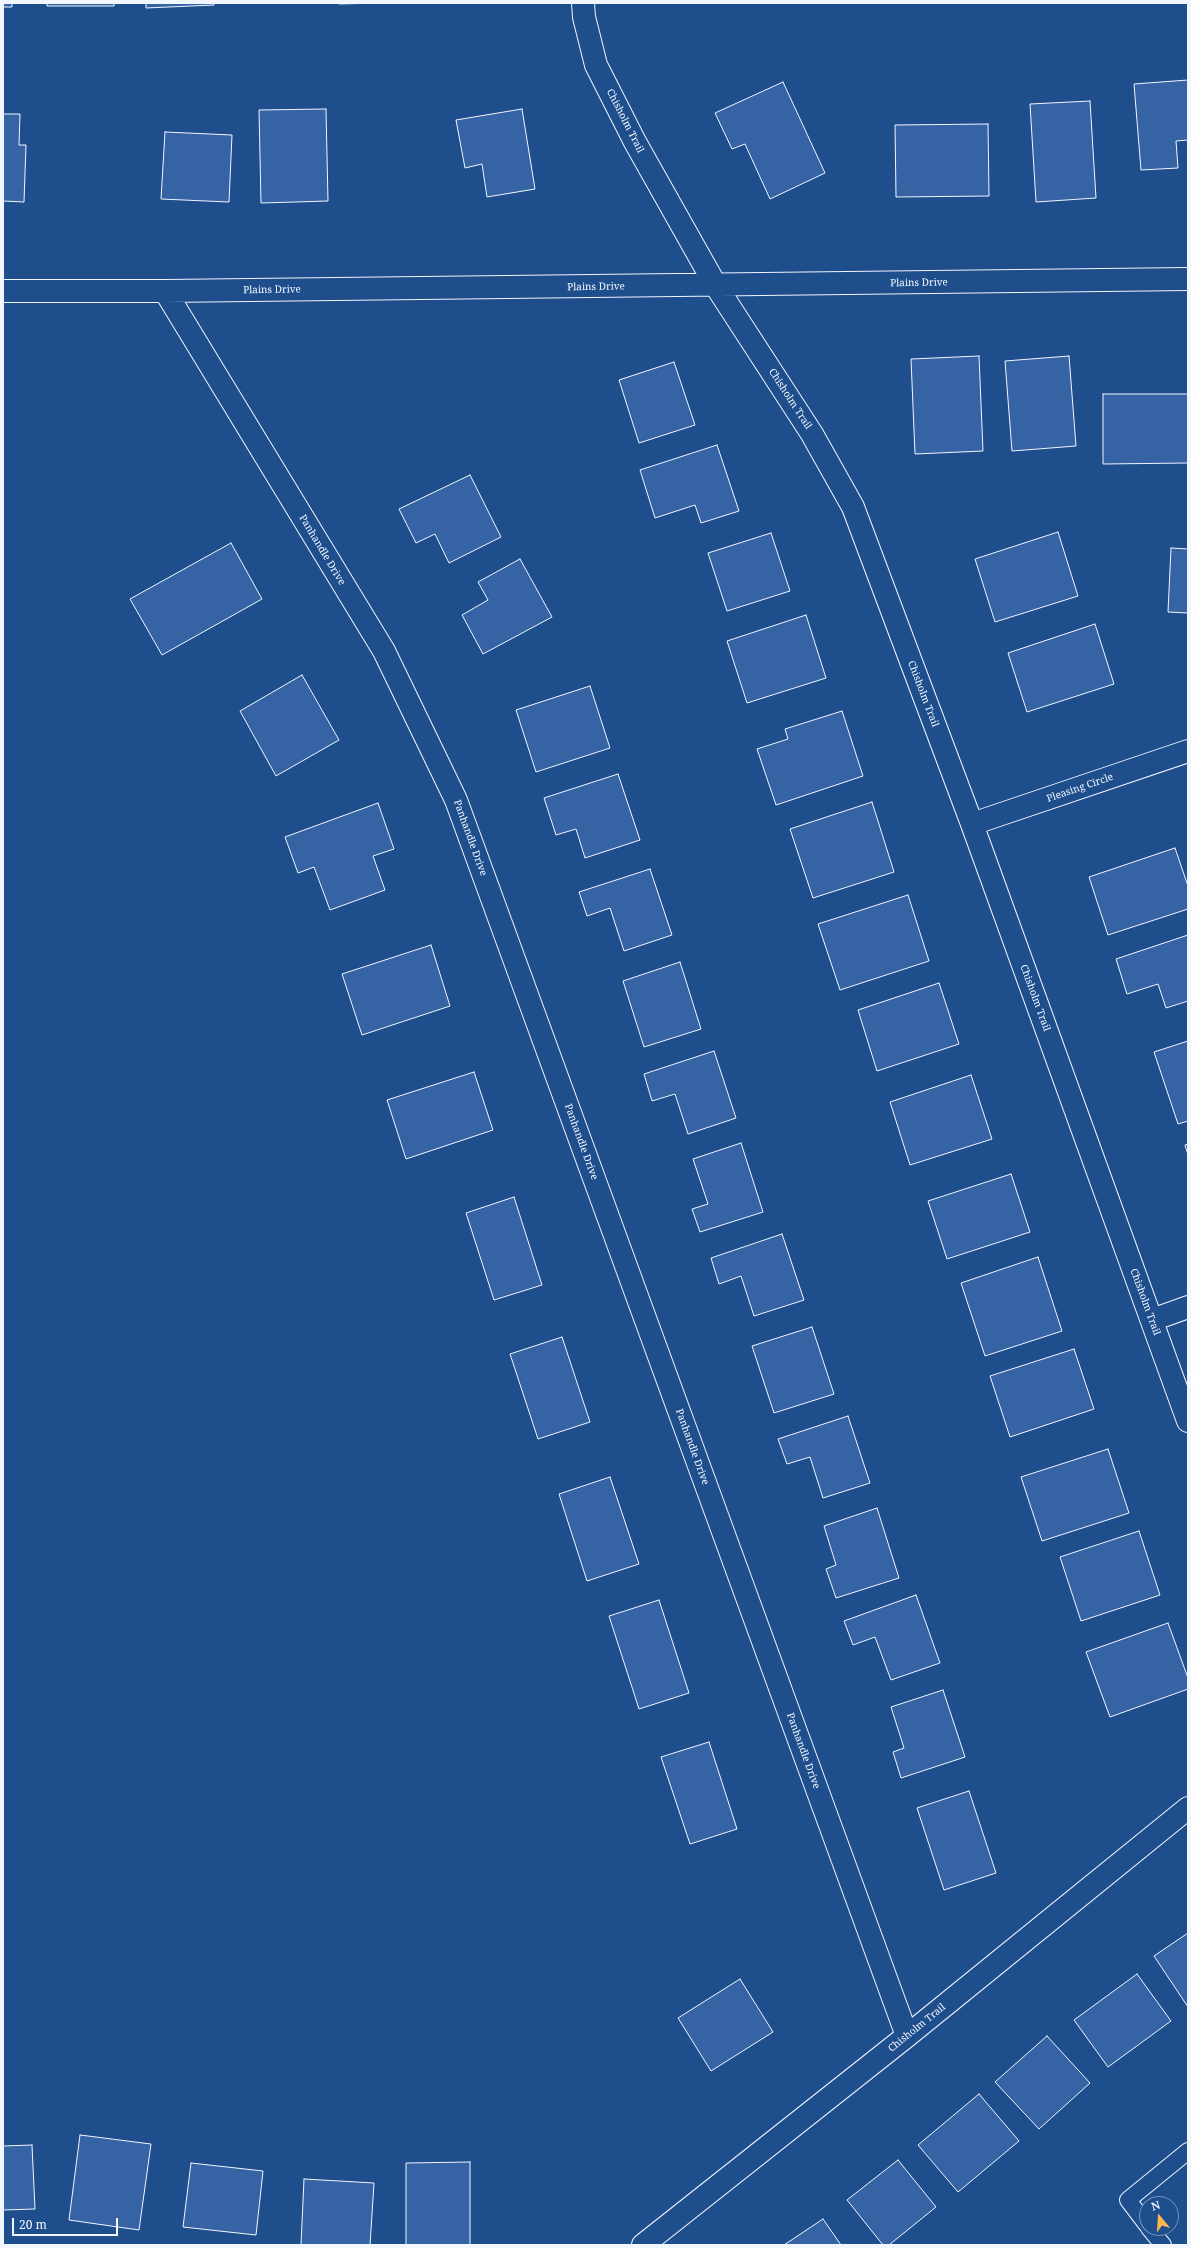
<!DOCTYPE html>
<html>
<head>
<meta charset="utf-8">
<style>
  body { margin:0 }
  #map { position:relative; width:1191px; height:2248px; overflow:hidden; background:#1f4e8c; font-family:"Noto Serif",serif }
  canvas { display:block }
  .frame { position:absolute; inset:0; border:4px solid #f2f6ff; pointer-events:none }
  .north { position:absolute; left:1139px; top:2196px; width:40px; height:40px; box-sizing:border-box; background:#1f4e8c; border:1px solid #7391ba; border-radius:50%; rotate:342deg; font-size:11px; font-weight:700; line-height:16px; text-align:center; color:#f2f6ff }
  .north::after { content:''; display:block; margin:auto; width:14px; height:18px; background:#ffb74d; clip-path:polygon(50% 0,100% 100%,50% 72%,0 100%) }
  .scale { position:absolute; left:12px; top:2218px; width:106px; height:18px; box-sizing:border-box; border:2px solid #f2f6ff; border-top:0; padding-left:5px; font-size:12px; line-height:14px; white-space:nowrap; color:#f2f6ff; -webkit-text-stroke:3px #1f4e8c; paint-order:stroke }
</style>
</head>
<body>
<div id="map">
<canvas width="1191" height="2248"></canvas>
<div class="frame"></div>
<div class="north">N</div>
<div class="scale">20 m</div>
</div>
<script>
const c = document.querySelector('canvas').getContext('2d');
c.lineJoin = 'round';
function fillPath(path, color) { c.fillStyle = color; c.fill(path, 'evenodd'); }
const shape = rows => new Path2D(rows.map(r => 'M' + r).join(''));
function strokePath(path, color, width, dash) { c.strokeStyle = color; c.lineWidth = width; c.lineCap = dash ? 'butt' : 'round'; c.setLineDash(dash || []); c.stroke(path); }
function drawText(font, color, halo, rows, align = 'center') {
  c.font = font + ' "Noto Serif",serif'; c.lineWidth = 3; c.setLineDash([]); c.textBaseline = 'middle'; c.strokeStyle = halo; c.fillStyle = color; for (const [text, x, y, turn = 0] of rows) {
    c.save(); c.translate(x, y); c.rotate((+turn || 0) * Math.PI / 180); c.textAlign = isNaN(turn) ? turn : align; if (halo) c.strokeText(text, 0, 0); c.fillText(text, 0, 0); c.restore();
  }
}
const building = shape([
  [3,3,12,3,12,7,3,7,3,3],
  [47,3,114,3,114,6,47,6,47,3],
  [146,3,214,3,214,5,146,8,146,3],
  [339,3,379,3,339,4,339,3],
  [1188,80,1188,140,1176,141,1178,168,1141,170,1134,84,1188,80],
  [783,82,825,173,770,199,745,144,732,149,715,113,783,82],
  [1090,101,1096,198,1036,202,1030,104,1090,101],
  [326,109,328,201,261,203,259,110,326,109],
  [522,109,535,189,487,197,482,164,465,168,456,120,522,109],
  [3,114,20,114,19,145,26,145,24,202,3,201,3,114],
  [988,124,989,196,896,197,895,125,988,124],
  [165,132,232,135,229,202,161,199,165,132],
  [979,356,983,451,915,454,911,359,979,356],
  [1069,356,1076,446,1012,451,1005,361,1069,356],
  [674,362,695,425,639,443,619,380,674,362],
  [1103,394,1188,394,1188,463,1103,464,1103,394],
  [717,445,739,511,701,523,695,505,655,518,640,470,717,445],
  [470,475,501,537,449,563,435,534,416,543,399,509,470,475],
  [1058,532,1078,596,995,622,975,559,1058,532],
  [771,533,790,591,727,611,708,553,771,533],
  [231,543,262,599,162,655,130,599,231,543],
  [1171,548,1188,549,1188,613,1168,612,1171,548],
  [520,559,552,617,483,654,462,615,488,600,478,582,520,559],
  [806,615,826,678,747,703,727,641,806,615],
  [1095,624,1114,684,1027,712,1008,653,1095,624],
  [302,675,339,740,276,776,240,711,302,675],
  [590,686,610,748,536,772,516,710,590,686],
  [842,711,863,776,776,805,757,749,788,739,785,729,842,711],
  [618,774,640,840,585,858,576,829,556,835,544,798,618,774],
  [872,802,894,872,813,898,790,829,872,802],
  [378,803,394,849,373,856,385,890,330,910,314,867,298,873,285,837,378,803],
  [1175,848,1188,886,1188,909,1108,935,1089,877,1175,848],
  [650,869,672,935,624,951,610,908,587,916,579,892,650,869],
  [908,895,929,961,840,990,818,924,908,895],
  [1188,935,1188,1001,1166,1008,1158,984,1127,994,1116,959,1188,935],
  [431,945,450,1006,362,1035,342,974,431,945],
  [680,962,701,1029,644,1047,623,981,680,962],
  [939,983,959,1044,877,1071,858,1010,939,983],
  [1188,1041,1188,1121,1178,1124,1154,1052,1188,1041],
  [714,1051,736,1118,688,1134,675,1094,652,1101,644,1074,714,1051],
  [474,1072,493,1130,406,1159,387,1100,474,1072],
  [971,1075,992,1139,910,1165,890,1102,971,1075],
  [741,1143,763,1212,700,1232,692,1209,708,1204,693,1159,741,1143],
  [1188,1144,1188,1155,1185,1145,1188,1144],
  [1011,1174,1030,1232,947,1259,928,1201,1011,1174],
  [514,1197,542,1285,494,1300,466,1213,514,1197],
  [782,1234,804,1300,754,1316,741,1276,719,1284,711,1258,782,1234],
  [1038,1257,1062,1331,985,1356,961,1283,1038,1257],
  [812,1327,834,1394,774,1413,752,1346,812,1327],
  [562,1337,590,1422,538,1439,510,1354,562,1337],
  [1074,1349,1094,1409,1010,1437,990,1376,1074,1349],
  [848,1416,870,1483,823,1498,810,1457,787,1464,778,1439,848,1416],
  [1108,1449,1129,1513,1042,1541,1021,1477,1108,1449],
  [610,1477,639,1564,587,1581,559,1494,610,1477],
  [877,1508,899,1578,836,1598,826,1569,836,1565,824,1526,877,1508],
  [1139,1531,1160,1595,1081,1621,1060,1557,1139,1531],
  [916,1595,940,1663,891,1680,875,1637,853,1645,844,1621,916,1595],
  [659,1600,689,1693,639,1709,609,1616,659,1600],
  [1168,1623,1188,1678,1188,1689,1110,1717,1086,1652,1168,1623],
  [943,1690,965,1757,901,1778,893,1752,904,1748,891,1707,943,1690],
  [709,1742,737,1829,690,1844,661,1757,709,1742],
  [969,1791,996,1873,944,1890,917,1808,969,1791],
  [1188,1933,1188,2007,1154,1956,1188,1933],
  [1137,1974,1171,2021,1108,2067,1074,2020,1137,1974],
  [740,1979,773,2032,711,2071,678,2018,740,1979],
  [1047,2036,1090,2083,1039,2129,995,2082,1047,2036],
  [979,2094,1019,2141,958,2192,918,2145,979,2094],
  [80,2135,151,2144,139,2230,69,2220,80,2135],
  [32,2145,35,2209,3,2210,3,2146,32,2145],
  [898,2160,936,2207,889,2245,883,2245,847,2200,898,2160],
  [470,2162,470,2245,406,2245,406,2163,470,2162],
  [191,2163,263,2171,256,2235,183,2227,191,2163],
  [304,2179,374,2183,370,2245,301,2245,304,2179],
  [823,2219,841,2245,784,2245,823,2219]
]);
fillPath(building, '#3563a3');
strokePath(building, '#f2f6ff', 1);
const lane = shape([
  [1147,2225,1128,2200,1188,2151],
  [1149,2228,1163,2245]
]);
const street = shape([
  [583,3,584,17,596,65,635,142,716,286,812,434,853,507,972,824,1188,1421],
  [3,291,165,291,1188,279],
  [165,291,384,651,456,800,907,2036],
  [972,824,1188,751],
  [1152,1320,1188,1307],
  [643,2245,907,2036,1188,1808]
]);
strokePath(lane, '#f2f6ff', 18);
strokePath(street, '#f2f6ff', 24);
strokePath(lane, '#1f4e8c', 16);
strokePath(street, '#1f4e8c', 22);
drawText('10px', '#f2f6ff', '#1f4e8c', [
  ["Chisholm Trail",625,121,63],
  ["Plains Drive",919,283,-1],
  ["Plains Drive",596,287,-1],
  ["Plains Drive",272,290,-1],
  ["Chisholm Trail",790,399,57],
  ["Panhandle Drive",322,550,59],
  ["Chisholm Trail",923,694,69],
  ["Pleasing Circle",1080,788,-19],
  ["Panhandle Drive",470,838,70],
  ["Chisholm Trail",1035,998,70],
  ["Panhandle Drive",581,1142,70],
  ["Chisholm Trail",1145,1302,70],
  ["Panhandle Drive",692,1447,70],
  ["Panhandle Drive",803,1751,70],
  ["Chisholm Trail",917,2028,-39]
]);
</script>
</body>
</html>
